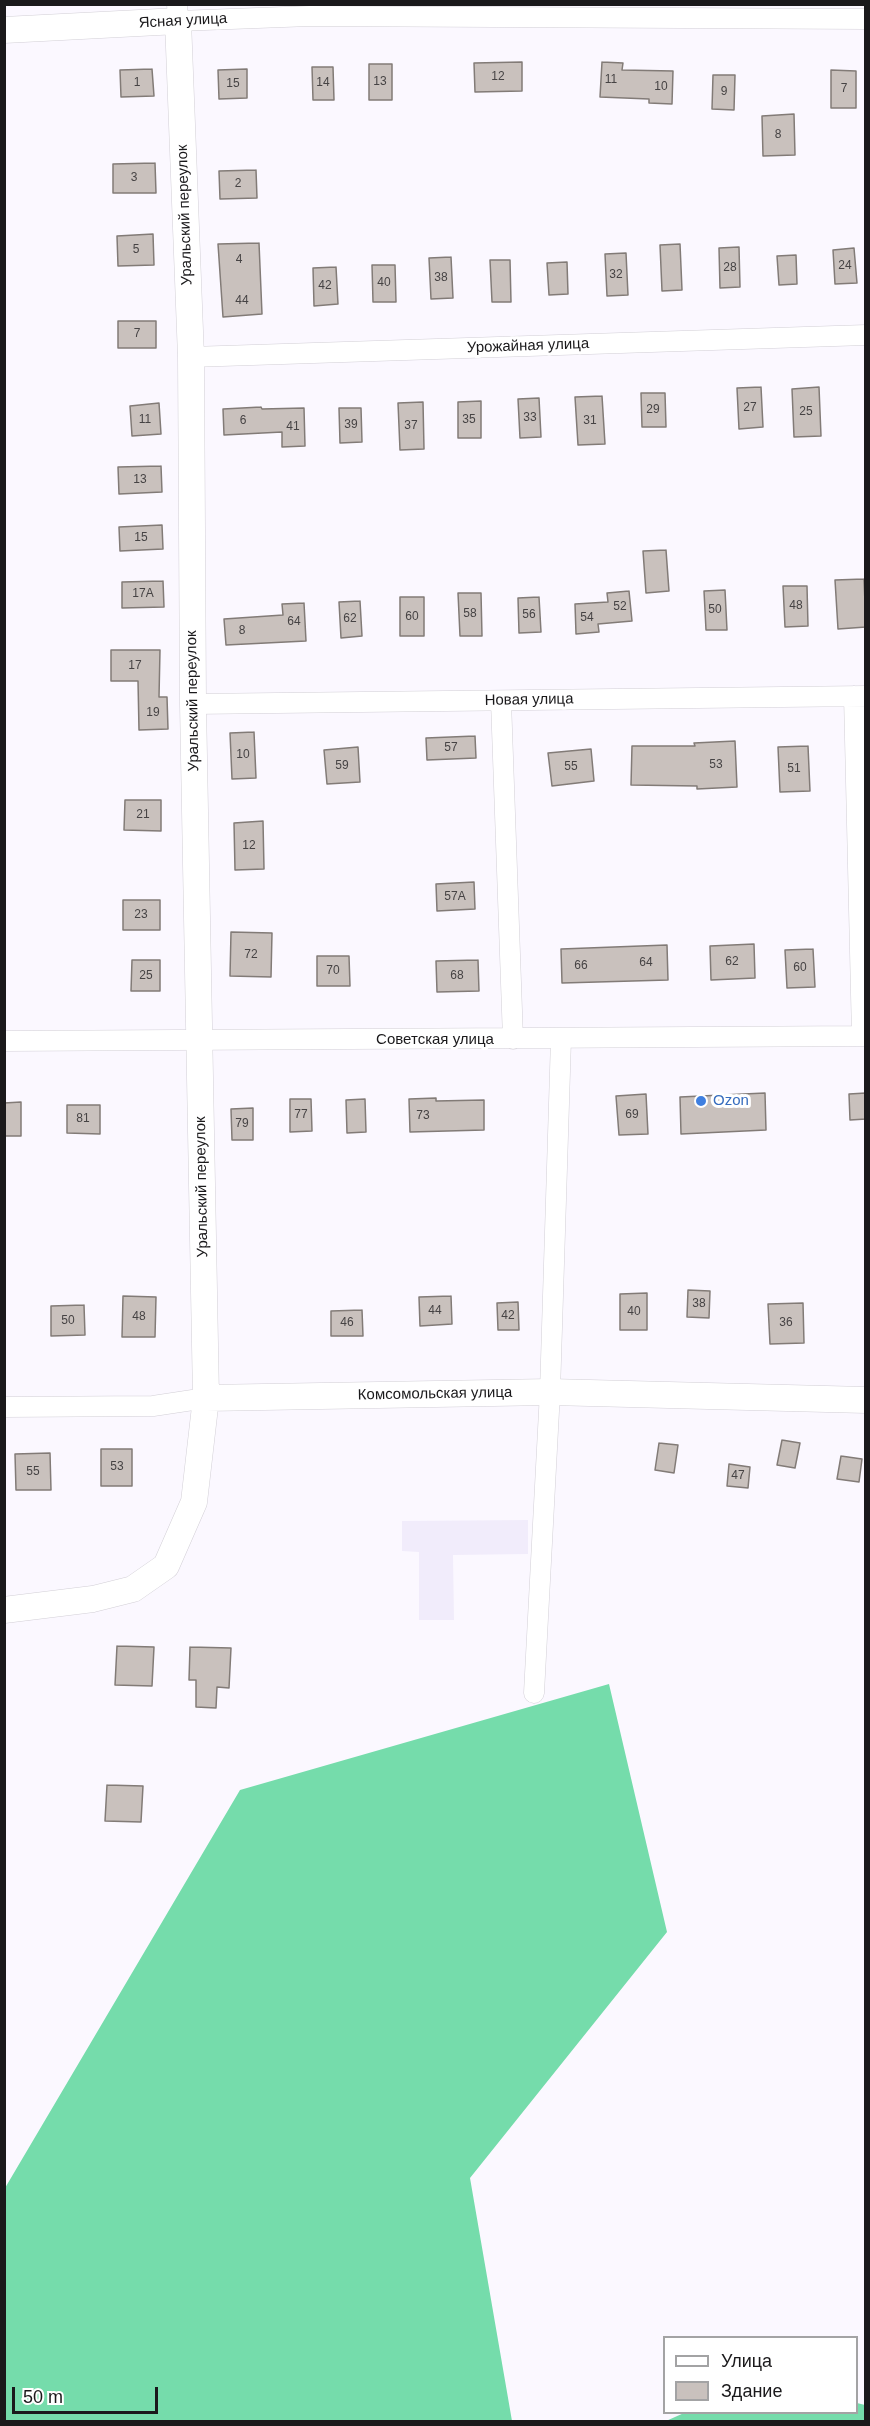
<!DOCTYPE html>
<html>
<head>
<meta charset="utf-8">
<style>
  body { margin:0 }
  #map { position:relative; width:870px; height:2426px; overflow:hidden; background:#fbf8ff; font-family:Arial,sans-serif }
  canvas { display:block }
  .frame { position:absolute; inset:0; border:6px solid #1a191b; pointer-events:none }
  .legend { position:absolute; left:663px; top:2336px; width:195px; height:78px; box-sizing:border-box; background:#fff; border:2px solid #a3a3a4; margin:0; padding:8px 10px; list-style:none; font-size:18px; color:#1a191b }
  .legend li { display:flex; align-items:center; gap:12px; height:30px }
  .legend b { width:30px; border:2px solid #a3a3a4 }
  .scale { position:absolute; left:12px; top:2387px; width:146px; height:27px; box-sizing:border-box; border:3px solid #1a191b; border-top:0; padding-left:8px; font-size:18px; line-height:21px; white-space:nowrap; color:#1a191b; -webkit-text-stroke:4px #fff; paint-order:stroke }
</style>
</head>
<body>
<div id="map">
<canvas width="870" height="2426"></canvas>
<div class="frame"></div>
<ul class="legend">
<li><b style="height:8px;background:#fff"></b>Улица</li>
<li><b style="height:16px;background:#c9c1bd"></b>Здание</li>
</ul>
<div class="scale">50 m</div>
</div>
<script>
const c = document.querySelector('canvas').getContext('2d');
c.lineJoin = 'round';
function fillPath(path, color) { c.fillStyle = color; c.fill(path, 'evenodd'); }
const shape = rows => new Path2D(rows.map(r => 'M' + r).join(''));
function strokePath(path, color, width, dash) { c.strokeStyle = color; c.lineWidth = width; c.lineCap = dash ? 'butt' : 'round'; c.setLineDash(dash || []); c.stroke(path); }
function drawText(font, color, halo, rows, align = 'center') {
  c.font = font + ' Arial,sans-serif'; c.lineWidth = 6; c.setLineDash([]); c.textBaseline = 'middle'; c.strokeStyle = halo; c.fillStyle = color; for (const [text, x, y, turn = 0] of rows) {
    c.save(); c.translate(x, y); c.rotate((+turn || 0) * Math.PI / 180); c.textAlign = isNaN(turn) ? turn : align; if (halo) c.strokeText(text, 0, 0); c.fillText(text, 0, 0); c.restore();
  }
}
fillPath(shape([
  [528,1520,528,1554,453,1555,454,1620,419,1620,419,1552,402,1551,402,1521]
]), '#f1ecfb');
fillPath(shape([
  [609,1684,667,1932,470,2178,512,2421,5,2421,5,2188,240,1790],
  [857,2403,865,2405,865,2421,666,2421,684,2413,856,2412]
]), '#75dcab');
const building = shape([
  [522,62,522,91,475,92,474,63,522,62],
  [602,62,623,63,622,70,673,71,672,104,649,103,649,99,600,97,602,62],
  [369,64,392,64,392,100,369,100,369,64],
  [312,67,333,67,334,100,313,100,312,67],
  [152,69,154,96,121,97,120,70,152,69],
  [247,69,247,98,219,99,218,70,247,69],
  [831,70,856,71,856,108,831,108,831,70],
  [713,75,735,75,734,110,712,109,713,75],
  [794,114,795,155,763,156,762,116,794,114],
  [155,163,156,193,113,193,113,164,155,163],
  [256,170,257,198,220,199,219,171,256,170],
  [153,234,154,265,118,266,117,236,153,234],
  [259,243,262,314,223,317,218,244,259,243],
  [680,244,682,290,662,291,660,245,680,244],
  [739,247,740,287,720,288,719,248,739,247],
  [854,248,857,283,835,284,833,250,854,248],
  [626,253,628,295,607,296,605,254,626,253],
  [796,255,797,284,779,285,777,256,796,255],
  [451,257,453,298,431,299,429,258,451,257],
  [490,260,510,260,511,302,492,302,490,260],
  [567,262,568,294,549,295,547,263,567,262],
  [372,265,395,265,396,302,373,302,372,265],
  [336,267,338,304,314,306,313,268,336,267],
  [118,321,156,321,156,348,118,348,118,321],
  [761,387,763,427,739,429,737,388,761,387],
  [819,387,821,436,794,437,792,389,819,387],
  [641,393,665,393,666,427,642,427,641,393],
  [602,396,605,444,578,445,575,397,602,396],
  [539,398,541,437,520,438,518,399,539,398],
  [481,401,481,438,458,438,458,402,481,401],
  [423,402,424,449,400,450,398,403,423,402],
  [159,403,161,434,132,436,130,406,159,403],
  [261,407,262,409,304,408,305,446,282,447,282,432,224,435,223,409,261,407],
  [339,408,361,408,362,442,340,443,339,408],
  [161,466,162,492,119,494,118,467,161,466],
  [162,525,163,549,120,551,119,527,162,525],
  [666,550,669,591,646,593,643,551,666,550],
  [864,579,866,627,838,629,835,580,864,579],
  [163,581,164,607,122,608,122,582,163,581],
  [783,586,807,586,808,626,785,627,783,586],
  [725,590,727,630,706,630,704,591,725,590],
  [629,591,632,621,598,624,599,632,576,634,575,604,608,602,607,593,629,591],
  [458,593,481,593,482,636,460,636,458,593],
  [400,597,424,597,424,636,400,636,400,597],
  [539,597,541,632,519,633,518,598,539,597],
  [360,601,362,636,341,638,339,602,360,601],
  [304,603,306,641,226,645,224,619,283,615,282,604,304,603],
  [111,650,160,650,159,697,167,697,168,729,139,730,138,681,111,681,111,650],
  [254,732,256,778,232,779,230,733,254,732],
  [475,736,476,758,427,760,426,738,475,736],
  [735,741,737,787,697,789,697,786,631,785,632,746,695,746,694,743,735,741],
  [808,746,810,791,780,792,778,747,808,746],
  [358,747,360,782,327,784,324,750,358,747],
  [591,749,594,781,552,786,548,753,591,749],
  [125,800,161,800,161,831,124,830,125,800],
  [263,821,264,869,235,870,234,823,263,821],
  [474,882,475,909,437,911,436,884,474,882],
  [123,900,160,900,160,930,123,930,123,900],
  [231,932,272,933,271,977,230,976,231,932],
  [754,944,755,978,711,980,710,946,754,944],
  [667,945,668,980,562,983,561,949,667,945],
  [813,949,815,987,787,988,785,950,813,949],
  [317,956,349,956,350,986,317,986,317,956],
  [132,960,160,960,160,991,131,991,132,960],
  [478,960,479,991,437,992,436,961,478,960],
  [765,1093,766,1130,681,1134,680,1097,765,1093],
  [866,1093,866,1119,850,1120,849,1094,866,1093],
  [646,1094,648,1134,619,1135,616,1096,646,1094],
  [436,1098,436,1101,484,1100,484,1130,410,1132,409,1099,436,1098],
  [290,1099,311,1099,312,1131,290,1132,290,1099],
  [365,1099,366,1132,347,1133,346,1100,365,1099],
  [21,1102,21,1136,4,1136,4,1103,21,1102],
  [67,1105,100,1105,100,1134,67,1133,67,1105],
  [253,1108,253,1140,232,1140,231,1109,253,1108],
  [688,1290,710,1291,709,1318,687,1317,688,1290],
  [647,1293,647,1330,620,1330,620,1294,647,1293],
  [123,1296,156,1297,155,1337,122,1337,123,1296],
  [451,1296,452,1324,420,1326,419,1297,451,1296],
  [518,1302,519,1330,498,1330,497,1303,518,1302],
  [803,1303,804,1343,770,1344,768,1304,803,1303],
  [84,1305,85,1335,51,1336,51,1306,84,1305],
  [362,1310,363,1336,331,1336,331,1311,362,1310],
  [782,1440,800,1443,795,1468,777,1465,782,1440],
  [659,1443,678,1445,674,1473,655,1470,659,1443],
  [101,1449,132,1449,132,1486,101,1486,101,1449],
  [50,1453,51,1490,16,1490,15,1454,50,1453],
  [841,1456,862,1459,859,1482,837,1479,841,1456],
  [729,1464,750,1467,748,1488,727,1486,729,1464],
  [117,1646,154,1647,152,1686,115,1685,117,1646],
  [190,1647,231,1648,229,1688,217,1687,216,1708,196,1707,196,1680,189,1680,190,1647],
  [107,1785,143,1786,141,1822,105,1821,107,1785]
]);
fillPath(building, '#c9c1bd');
strokePath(building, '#827b77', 1.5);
const minor = shape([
  [177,4,178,21,310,16,866,19],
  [191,357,866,335],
  [854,696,862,1036],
  [501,701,513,1039],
  [193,704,866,696],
  [4,1041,866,1036],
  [4,1407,153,1406,206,1398],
  [534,1693,550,1392,561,1039]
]);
const tertiary = shape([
  [4,30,178,21,191,357,193,704,206,1398,194,1502,166,1566,133,1589,93,1599,4,1610],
  [206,1398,550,1392,866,1400]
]);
strokePath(minor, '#d2cfd6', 21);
strokePath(tertiary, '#d2cfd6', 27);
strokePath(minor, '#fff', 20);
strokePath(tertiary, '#fff', 26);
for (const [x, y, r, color] of [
  [701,1101,6,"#3f7fe0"]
]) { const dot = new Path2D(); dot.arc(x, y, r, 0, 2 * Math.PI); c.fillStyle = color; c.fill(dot); strokePath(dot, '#fff', 2); }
drawText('12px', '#464344', null, [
  ["12",498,77],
  ["11",611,80],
  ["13",380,82],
  ["1",137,83],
  ["14",323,83],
  ["15",233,84],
  ["10",661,87],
  ["7",844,89],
  ["9",724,92],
  ["8",778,135],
  ["3",134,178],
  ["2",238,184],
  ["5",136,250],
  ["4",239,260],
  ["24",845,266],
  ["28",730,268],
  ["32",616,275],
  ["38",441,278],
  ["40",384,283],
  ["42",325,286],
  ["44",242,301],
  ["7",137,334],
  ["27",750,408],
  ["29",653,410],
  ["25",806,412],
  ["33",530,418],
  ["11",145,420],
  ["35",469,420],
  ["6",243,421],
  ["31",590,421],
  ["39",351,425],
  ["37",411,426],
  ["41",293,427],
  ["13",140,480],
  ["15",141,538],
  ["17А",143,594],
  ["48",796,606],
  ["52",620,607],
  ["50",715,610],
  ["58",470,614],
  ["56",529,615],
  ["60",412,617],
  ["54",587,618],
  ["62",350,619],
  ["64",294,622],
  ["8",242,631],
  ["17",135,666],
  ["19",153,713],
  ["57",451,748],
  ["10",243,755],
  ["53",716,765],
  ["59",342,766],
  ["55",571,767],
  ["51",794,769],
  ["21",143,815],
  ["12",249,846],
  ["57А",455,897],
  ["23",141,915],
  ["72",251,955],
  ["62",732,962],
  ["64",646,963],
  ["66",581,966],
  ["60",800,968],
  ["70",333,971],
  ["25",146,976],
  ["68",457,976],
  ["77",301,1115],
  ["69",632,1115],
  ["73",423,1116],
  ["81",83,1119],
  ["79",242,1124],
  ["38",699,1304],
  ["44",435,1311],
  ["40",634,1312],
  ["42",508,1316],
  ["48",139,1317],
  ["50",68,1321],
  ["46",347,1323],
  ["36",786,1323],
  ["53",117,1467],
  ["55",33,1472],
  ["47",738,1476]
]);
drawText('15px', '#1a191b', '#fff', [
  ["Ясная улица",183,21,-3],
  ["Уральский переулок",185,215,-92],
  ["Урожайная улица",528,346,-2],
  ["Новая улица",529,700,-1],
  ["Уральский переулок",193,701,-91],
  ["Советская улица",435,1040],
  ["Уральский переулок",202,1187,-91],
  ["Комсомольская улица",435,1394,-1]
]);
drawText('15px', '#366cbe', '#fff', [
  ["Ozon",713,1101]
], 'left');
</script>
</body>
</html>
